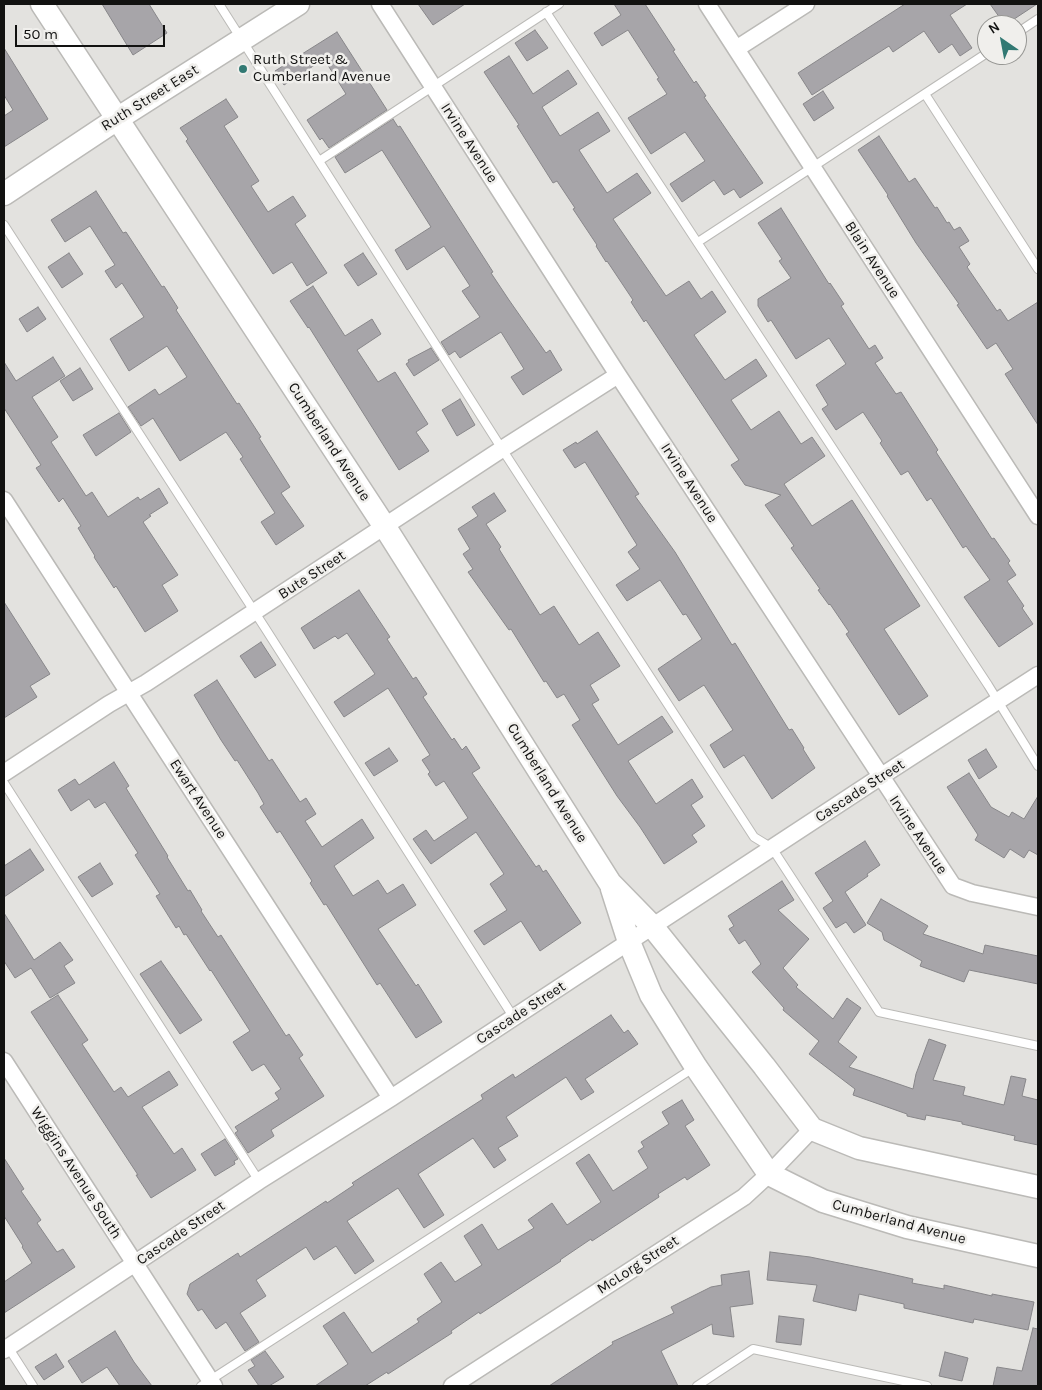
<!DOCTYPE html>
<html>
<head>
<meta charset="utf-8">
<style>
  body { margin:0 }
  #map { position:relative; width:1042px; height:1390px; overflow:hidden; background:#e3e2df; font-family:Karla,sans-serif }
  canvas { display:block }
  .frame { position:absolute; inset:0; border:5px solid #121211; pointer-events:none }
  .north { position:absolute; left:977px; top:15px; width:50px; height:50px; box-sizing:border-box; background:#f0efec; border:1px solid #979794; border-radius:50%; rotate:327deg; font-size:14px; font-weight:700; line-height:20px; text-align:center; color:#121211 }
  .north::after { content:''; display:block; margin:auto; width:18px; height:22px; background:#327973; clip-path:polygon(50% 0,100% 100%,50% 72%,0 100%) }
  .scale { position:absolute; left:15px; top:25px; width:150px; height:22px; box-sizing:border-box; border:2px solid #121211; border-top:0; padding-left:6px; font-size:15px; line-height:18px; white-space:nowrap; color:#121211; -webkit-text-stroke:4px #f0efec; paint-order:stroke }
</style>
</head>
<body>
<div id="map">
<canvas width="1042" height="1390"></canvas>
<div class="frame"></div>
<div class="north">N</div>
<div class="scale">50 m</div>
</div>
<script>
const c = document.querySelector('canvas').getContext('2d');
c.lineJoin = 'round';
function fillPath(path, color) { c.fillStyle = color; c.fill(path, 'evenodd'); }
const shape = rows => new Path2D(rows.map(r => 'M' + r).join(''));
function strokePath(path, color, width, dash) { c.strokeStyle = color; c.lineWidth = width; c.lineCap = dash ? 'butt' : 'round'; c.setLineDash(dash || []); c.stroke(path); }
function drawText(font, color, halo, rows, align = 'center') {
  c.font = font + ' Karla,sans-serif'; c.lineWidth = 5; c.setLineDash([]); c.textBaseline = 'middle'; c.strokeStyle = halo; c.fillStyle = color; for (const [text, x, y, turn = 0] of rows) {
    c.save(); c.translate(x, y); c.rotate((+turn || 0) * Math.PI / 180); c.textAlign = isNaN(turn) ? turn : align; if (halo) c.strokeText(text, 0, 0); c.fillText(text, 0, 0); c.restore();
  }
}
const building = shape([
  [102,4,149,4,167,33,133,55,102,4],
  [418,4,465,4,433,25,418,4],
  [614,4,645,4,675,50,673,51,694,83,696,81,706,96,704,97,763,183,740,198,734,189,724,195,714,180,682,202,670,184,705,161,685,132,651,154,628,118,667,94,657,79,659,78,628,30,602,46,594,33,621,15,614,4],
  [905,4,967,4,950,15,972,48,960,56,952,44,939,53,924,31,893,52,889,46,812,95,798,73,905,4],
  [990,4,1037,4,1005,25,990,4],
  [535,30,548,48,527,61,515,43,535,30],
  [337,32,387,110,329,148,322,138,320,140,307,120,346,94,324,59,284,85,275,71,337,32],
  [4,48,48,119,4,147,4,116,13,110,4,95,4,48],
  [509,56,533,94,568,70,577,84,542,107,560,136,598,112,610,131,579,150,607,193,637,173,651,193,613,219,666,296,689,281,701,299,712,291,726,312,694,335,725,380,756,359,767,376,731,400,751,430,779,411,801,444,812,437,825,456,784,484,812,526,852,500,920,606,884,629,928,696,899,715,846,634,849,632,830,604,829,605,818,590,820,589,791,548,794,546,765,505,781,495,745,485,731,465,739,460,646,320,644,322,631,302,633,300,607,261,606,262,596,246,597,245,573,209,575,208,557,181,553,183,517,126,519,125,484,72,509,56],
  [823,91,834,108,814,121,803,104,823,91],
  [226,99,238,117,224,126,259,181,251,186,268,212,293,196,306,216,295,224,327,273,307,286,292,262,273,274,186,141,188,139,180,128,226,99],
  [393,119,398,127,400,126,477,247,493,272,491,273,509,300,546,353,550,350,562,370,523,395,511,377,524,369,501,332,460,358,455,351,449,355,441,342,480,317,462,291,470,286,444,246,407,270,395,250,431,227,382,150,345,173,335,157,393,119],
  [879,136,909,182,915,178,935,208,937,207,947,223,949,222,954,230,960,227,969,241,959,247,970,264,967,267,997,311,1000,309,1008,321,1038,302,1038,425,1005,374,1013,369,996,343,987,349,957,305,959,304,916,243,887,196,888,195,858,150,879,136],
  [96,191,123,233,126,232,162,287,164,286,178,308,176,310,237,404,239,403,261,437,259,438,290,487,281,493,304,526,276,545,261,522,275,513,240,459,243,457,226,432,180,461,153,418,141,426,128,407,155,389,159,395,187,377,167,346,129,371,110,339,144,317,122,283,116,288,105,271,115,265,90,226,65,242,51,220,96,191],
  [781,208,829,284,830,283,844,304,841,306,869,349,875,345,883,358,875,363,896,394,901,392,938,450,936,452,992,539,994,538,1010,561,1008,563,1016,575,1007,581,1024,606,1022,608,1033,624,999,647,964,597,990,580,966,546,963,548,931,498,927,501,908,471,901,475,880,443,882,441,863,412,836,430,822,409,828,405,816,385,846,364,829,338,796,359,771,320,768,322,758,306,758,299,791,278,779,261,782,259,758,223,781,208],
  [69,253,83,274,62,288,48,267,69,253],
  [363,253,377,274,358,286,344,265,363,253],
  [313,286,345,336,372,319,381,334,357,350,378,382,395,372,428,424,416,432,429,451,399,470,309,327,308,328,290,301,313,286],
  [38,307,46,319,27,332,19,319,38,307],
  [431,348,439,360,414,376,406,364,409,362,408,360,431,348],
  [53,357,65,376,32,397,58,437,51,442,86,496,92,492,108,517,138,497,140,500,159,488,168,503,149,515,151,516,143,522,178,575,162,585,178,611,145,632,116,586,114,588,94,557,95,556,78,528,81,526,63,498,59,502,36,468,41,465,4,408,4,362,16,381,53,357],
  [80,368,93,389,73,401,60,381,80,368],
  [460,399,475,425,457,436,442,410,460,399],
  [119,413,131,432,96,456,83,435,119,413],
  [597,431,639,494,635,496,675,552,732,645,735,643,789,730,792,729,804,748,803,749,815,768,772,799,744,755,724,768,710,745,733,730,704,685,679,701,658,669,702,639,686,614,683,615,660,580,627,601,616,585,640,569,628,552,637,545,585,462,575,468,563,450,576,442,577,444,597,431],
  [494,493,506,511,486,524,501,547,499,549,540,615,554,606,579,645,598,632,620,666,590,685,599,700,592,704,618,745,662,716,673,732,628,761,656,804,692,779,703,797,691,805,705,826,692,835,697,842,664,864,640,827,617,796,572,725,580,720,564,694,557,698,546,681,544,682,511,629,509,630,468,572,473,569,463,554,470,549,458,529,478,516,472,507,494,493],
  [359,590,390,637,387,639,413,679,416,677,427,694,423,697,452,740,454,738,462,750,466,746,480,768,472,773,536,867,539,865,543,872,546,870,581,923,540,951,521,921,484,945,474,931,507,910,490,884,504,874,476,832,431,864,413,839,426,830,434,841,468,818,444,781,436,786,428,774,430,772,422,760,430,755,388,688,344,717,334,702,375,674,347,633,338,639,335,636,314,649,301,628,359,590],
  [4,602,50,674,30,686,37,697,4,718,4,602],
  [261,642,276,665,255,678,240,656,261,642],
  [217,680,269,761,272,759,300,802,306,798,316,814,305,821,322,847,362,819,374,838,334,866,353,896,378,880,387,894,403,884,416,905,378,929,416,986,418,984,442,1022,416,1038,380,983,377,985,326,904,324,905,310,883,312,881,280,831,277,833,260,807,264,804,258,793,237,760,235,761,221,740,194,695,217,680],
  [389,748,398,761,374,776,365,763,389,748],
  [986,749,997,767,979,779,968,760,986,749],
  [114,762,129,786,126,788,168,856,167,857,188,891,190,890,202,910,201,911,218,937,221,935,286,1036,289,1034,303,1055,299,1058,324,1096,271,1130,274,1136,248,1153,235,1133,238,1131,235,1127,279,1099,275,1093,281,1089,264,1064,252,1071,233,1042,250,1031,211,970,210,971,186,934,184,935,179,926,176,928,156,896,160,894,135,855,138,853,105,802,95,808,89,799,71,811,58,790,75,779,79,785,114,762],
  [969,773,991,807,1009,817,1012,812,1024,819,1038,796,1038,855,1029,850,1024,858,1010,849,1004,858,975,840,978,835,947,787,969,773],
  [865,841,880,865,867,874,868,876,845,892,866,925,854,933,846,922,836,928,823,908,833,901,815,873,865,841],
  [30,849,44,870,4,897,4,866,30,849],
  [100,863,113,884,92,897,78,877,100,863],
  [782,881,794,900,778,910,809,939,783,968,798,985,796,987,833,1019,847,998,861,1008,838,1042,857,1057,849,1067,913,1089,916,1074,929,1039,946,1045,933,1080,965,1087,963,1095,1004,1105,1011,1076,1026,1079,1022,1096,1038,1100,1038,1145,1014,1140,1015,1136,962,1124,962,1122,926,1115,925,1120,907,1116,907,1114,853,1095,855,1089,809,1054,819,1041,783,1010,784,1008,752,972,761,964,745,940,739,944,729,929,734,926,728,916,782,881],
  [881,899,928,926,923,934,983,954,985,945,1038,956,1038,984,969,970,964,982,920,966,922,961,884,940,882,932,867,923,881,899],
  [4,913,34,960,60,942,73,960,64,966,75,983,50,998,31,968,15,978,4,961,4,913],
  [161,961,202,1020,180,1034,140,974,161,961],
  [58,995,88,1040,82,1044,114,1092,121,1087,128,1097,169,1071,178,1085,142,1107,174,1154,182,1148,196,1170,151,1198,136,1175,138,1175,31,1012,58,995],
  [611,1015,624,1033,628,1030,638,1044,585,1079,594,1092,581,1100,566,1077,506,1117,518,1136,498,1148,506,1160,494,1168,473,1138,418,1174,444,1215,424,1228,398,1188,347,1221,374,1261,355,1274,336,1246,314,1260,306,1247,256,1280,266,1296,240,1313,259,1342,245,1351,226,1322,216,1329,202,1309,198,1311,187,1294,190,1284,238,1253,240,1257,326,1201,327,1203,354,1185,352,1183,483,1099,481,1095,513,1074,515,1078,611,1015],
  [682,1100,694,1120,685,1126,710,1165,687,1180,685,1177,658,1194,659,1197,592,1241,591,1239,560,1260,561,1261,480,1314,479,1312,451,1331,452,1333,388,1374,387,1372,365,1386,315,1386,348,1364,323,1326,344,1312,372,1353,419,1322,417,1319,442,1302,424,1274,441,1262,455,1282,482,1265,464,1236,482,1224,498,1250,534,1228,528,1220,552,1203,567,1225,601,1202,576,1163,589,1154,613,1191,648,1168,638,1151,644,1147,641,1142,669,1124,662,1112,682,1100],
  [225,1139,238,1159,234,1161,235,1164,215,1176,201,1154,225,1139],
  [4,1158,24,1189,21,1191,41,1220,37,1223,57,1252,63,1249,75,1267,4,1313,4,1282,32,1263,22,1247,23,1246,4,1216,4,1158],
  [770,1252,810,1257,873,1270,913,1279,912,1283,944,1289,944,1285,992,1296,992,1294,1034,1302,1028,1330,974,1319,973,1323,904,1308,904,1304,859,1294,856,1311,813,1301,817,1285,767,1280,770,1252],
  [749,1271,753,1304,730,1307,734,1337,713,1334,712,1324,661,1351,678,1386,549,1386,613,1344,612,1342,674,1313,671,1307,711,1287,722,1285,721,1275,749,1271],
  [779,1316,804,1319,801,1345,776,1342,779,1316],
  [1033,1328,1038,1329,1038,1386,993,1386,997,1367,1022,1371,1033,1328],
  [115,1331,134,1362,152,1386,120,1386,107,1367,82,1383,68,1361,115,1331],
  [265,1351,284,1377,269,1386,259,1386,248,1370,255,1366,251,1360,265,1351],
  [945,1352,968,1358,962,1381,939,1376,945,1352],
  [56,1354,64,1367,44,1380,35,1367,56,1354]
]);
fillPath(building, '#a7a5a9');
strokePath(building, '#878689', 1);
const lane = shape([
  [219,4,502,449,754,837,772,848,879,1012,1038,1046],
  [546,12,988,685,1038,766],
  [1017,33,1038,19],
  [925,94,1038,269],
  [319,161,559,4],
  [4,225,265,628,514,1018],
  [698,242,987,53],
  [4,783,259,1181],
  [8,1347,33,1386],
  [201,1386,695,1067],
  [697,1386,753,1349,927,1386]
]);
const street = shape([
  [380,4,618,375,953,886,972,893,1038,907],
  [707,4,1038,516],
  [736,49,806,4],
  [4,500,391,1098],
  [4,773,109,704,146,683,502,449,618,375],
  [4,1061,214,1386],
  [4,1350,259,1181,391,1098,880,777,1038,675],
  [452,1386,744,1197,769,1174,812,1129]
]);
const secondary = shape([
  [42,4,385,527,610,883,652,926,764,1066,812,1129,859,1148,1038,1187],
  [4,194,117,119,298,4],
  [612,889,629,942,651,995,696,1067,769,1174,823,1201,907,1227,1038,1256]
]);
strokePath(lane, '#bbbab7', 10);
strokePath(street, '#bbbab7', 19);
strokePath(secondary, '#bbbab7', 25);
strokePath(lane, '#fff', 8);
strokePath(street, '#fff', 16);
strokePath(secondary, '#fff', 22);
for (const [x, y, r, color] of [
  [243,69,5,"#327973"]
]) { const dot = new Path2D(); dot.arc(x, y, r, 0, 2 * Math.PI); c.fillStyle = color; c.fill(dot); strokePath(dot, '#f0efec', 2); }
drawText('15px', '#121211', '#f0efec', [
  ["Ruth Street &",253,60],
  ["Cumberland Avenue",253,77]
], 'left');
drawText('15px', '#121211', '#f0efec', [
  ["Ruth Street East",150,98,-32],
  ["Irvine Avenue",469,143,57],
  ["Blain Avenue",872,260,57],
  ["Cumberland Avenue",329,442,57],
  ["Irvine Avenue",689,483,57],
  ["Bute Street",312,575,-33],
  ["Cumberland Avenue",547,783,58],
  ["Cascade Street",860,791,-33],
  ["Ewart Avenue",198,799,57],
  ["Irvine Avenue",918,835,56],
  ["Cascade Street",521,1013,-33],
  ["Wiggins Avenue South",76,1173,57],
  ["Cumberland Avenue",899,1222,15],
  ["Cascade Street",181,1233,-34],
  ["McLorg Street",638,1265,-33]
]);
</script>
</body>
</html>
